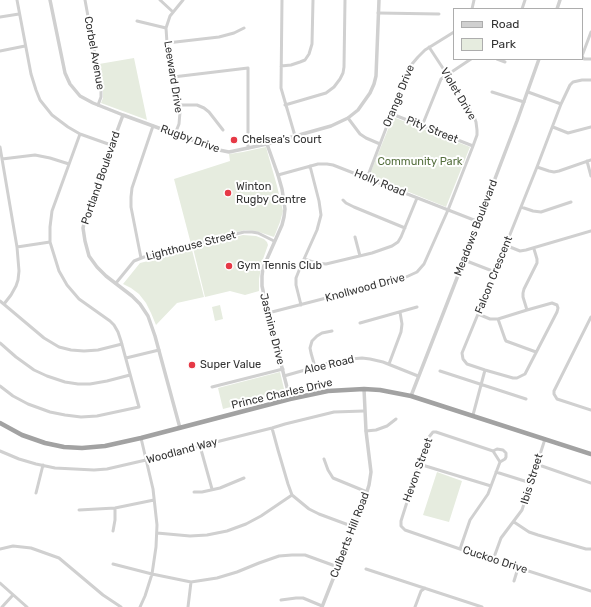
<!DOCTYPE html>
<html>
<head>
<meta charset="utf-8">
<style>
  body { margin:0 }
  #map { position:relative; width:591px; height:607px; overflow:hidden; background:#fff; font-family:Rubik,sans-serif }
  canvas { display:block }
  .legend { position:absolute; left:453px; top:8px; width:130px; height:52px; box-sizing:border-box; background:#fff; border:1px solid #adadad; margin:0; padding:5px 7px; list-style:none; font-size:12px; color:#333 }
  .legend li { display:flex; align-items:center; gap:8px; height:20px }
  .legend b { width:20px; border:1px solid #adadad }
</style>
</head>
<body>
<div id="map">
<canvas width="591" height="607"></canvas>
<ul class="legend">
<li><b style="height:5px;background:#d0d0d0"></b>Road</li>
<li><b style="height:11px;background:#e6ecdf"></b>Park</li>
</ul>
</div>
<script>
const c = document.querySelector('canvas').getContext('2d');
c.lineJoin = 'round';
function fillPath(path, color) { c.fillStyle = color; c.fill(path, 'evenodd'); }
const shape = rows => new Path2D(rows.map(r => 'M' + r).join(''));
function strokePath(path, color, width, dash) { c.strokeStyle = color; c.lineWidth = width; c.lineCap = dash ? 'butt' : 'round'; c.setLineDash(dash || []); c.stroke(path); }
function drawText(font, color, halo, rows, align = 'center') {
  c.font = font + ' Rubik,sans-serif'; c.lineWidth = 4; c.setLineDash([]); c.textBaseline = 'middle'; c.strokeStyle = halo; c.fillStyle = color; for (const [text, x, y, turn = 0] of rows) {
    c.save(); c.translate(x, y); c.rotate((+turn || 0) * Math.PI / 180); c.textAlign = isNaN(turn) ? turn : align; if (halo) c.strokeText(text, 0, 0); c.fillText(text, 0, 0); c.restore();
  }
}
fillPath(shape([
  [134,58,147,120,101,103,103,98,103,89,99,64],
  [393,117,470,147,446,207,369,176],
  [266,147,277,186,283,211,280,222,274,237,256,231,245,230,191,244,174,179,230,161,229,154,243,152],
  [243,235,256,236,264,239,267,242,268,245,262,262,259,279,259,291,245,295,230,291,205,297,193,248],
  [192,250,204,297,177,303,156,325,151,313,146,303,139,294,131,288,123,284,140,263],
  [220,305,223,319,215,321,212,307],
  [280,372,285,393,223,409,218,388],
  [437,472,462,481,449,522,423,515]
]), '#e6ecdf');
strokePath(shape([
  [17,0,31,74,36,90,40,100,52,115,68,127,80,134,111,145],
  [85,0,101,87,101,97,98,105],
  [160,0,173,12],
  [282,0,281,88,295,136],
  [472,9,474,0],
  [522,9,525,0],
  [378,13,439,14],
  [0,17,19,14],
  [137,21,166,28],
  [591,32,582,56,584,59,591,59],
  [167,43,219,37,234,33,244,28],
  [0,51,25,46],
  [497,59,505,62],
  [281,66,291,65,300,62,305,60,309,54,312,44,313,0],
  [173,77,248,68,248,148],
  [492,92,524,102],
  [528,92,561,104],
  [179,105,197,105,204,108,209,112,223,130],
  [285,105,326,93,334,87,340,79,343,73,344,67,345,0],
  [392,114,473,146],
  [348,118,360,134,366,138,380,144],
  [422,126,441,79,471,59],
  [553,127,568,133,591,127],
  [175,134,179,124,180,112,167,43,166,28,170,16,183,0],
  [0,147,17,247,19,271,18,280,16,286,11,295,4,304],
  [2,159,35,155,50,158,69,164],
  [587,161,591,176],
  [537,167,549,171,554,172,559,171,591,160],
  [278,175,318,164,327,164,333,165,479,222],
  [367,178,408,71,412,64,418,57,425,50,454,32],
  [343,200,346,203,354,207,405,228],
  [521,207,533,211,541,212,571,202],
  [355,237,360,256],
  [505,245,520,251,526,250,591,231],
  [17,247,50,242],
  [141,258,131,207,131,197,132,188,153,126],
  [304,259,316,263,326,264,372,253,392,246,398,242,401,237,417,198],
  [464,260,495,272],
  [116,283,134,261,144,257,244,232,252,232,258,233,274,241],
  [0,301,44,338,59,347,71,350,84,351,98,350,122,344],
  [301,305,296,285,296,278,300,268,317,230,321,215,319,201,310,166],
  [527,310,523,297,523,293,524,289,537,263,537,259,534,249],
  [268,313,404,278,417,272,424,264,448,210,473,146,477,135,477,130,476,122,473,114,429,47],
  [478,314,490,319,498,319,527,310,552,303,557,305,558,308,557,312,525,374,517,378,513,378,485,370,467,364,463,359,462,353,478,314,495,272,537,167,561,104,570,85,573,82,582,80,591,80],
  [591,317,554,391,554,394,557,399,591,410],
  [498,319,505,339,506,341,536,352],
  [360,323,417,307],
  [0,343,16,357,34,370,47,376,65,382,78,384,90,384,107,381,130,375],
  [126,358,159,350],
  [389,364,401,332,402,324,400,312],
  [315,367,311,353,310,348,312,341,317,336,322,333,332,331],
  [440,371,526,399],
  [284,376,333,362,351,359,362,358,370,359,383,362,418,376],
  [0,386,13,396,28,404,50,412,65,415,81,417,97,416,139,407,121,341,118,332,114,325,110,321,79,299,67,285,59,271,50,242,50,227,52,211,80,134],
  [212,387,283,369],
  [473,415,485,370],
  [272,428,278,450,288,484,292,495,309,509,319,514,354,527],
  [366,431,376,430,387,426,396,419],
  [200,446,212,489],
  [0,451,19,459,36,464,55,468,94,470,107,469,146,460,200,446,272,428,285,424,334,412,364,411],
  [324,459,328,470,333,478,367,492],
  [500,462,505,459,506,457,506,453,503,450,497,449,493,451,436,432,433,432,429,437,419,464,401,521,401,526,405,530,460,549,591,591],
  [419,464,491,486],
  [536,464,591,483],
  [496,472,531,483],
  [194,492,202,492,220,488,244,478],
  [36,493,43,465],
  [79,510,115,508,154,500],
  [514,522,529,532,538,535,586,549,591,549],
  [113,531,115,520,115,508],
  [157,533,190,536,207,535,227,531,246,524,261,516,292,495],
  [0,549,13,546,31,548,59,558,103,595,121,607],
  [460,549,470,520,488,494,500,462,493,451],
  [493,560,501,538,522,510,545,439],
  [113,564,152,574,191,582,217,578,237,572,259,563,279,556,292,555,305,555,338,567],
  [366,569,482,607],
  [514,581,518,568],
  [0,583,27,607],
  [281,600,296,598,303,598,322,606,315,603,303,598,296,598],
  [2,607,13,595],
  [140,607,145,596,152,574,156,547,157,525,153,489,141,438],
  [188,607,191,582],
  [415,607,421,591,425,588]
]), '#d0d0d0', 3);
strokePath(shape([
  [50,0,65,73,70,84,80,96,93,103,123,115,219,150,229,152,267,144,331,126,348,118,358,110,370,93,374,84,376,76,379,0],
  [557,9,560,0],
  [123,115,86,215,83,228,85,241,89,256,97,267,106,276,132,296,140,304,148,316,155,336,180,428],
  [267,144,278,175,282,189,285,209,284,217,282,225,263,268,262,276,262,286,268,313,290,399],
  [411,396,464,260,517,121,539,59],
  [322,607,365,498,369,485,371,472,366,431,364,389]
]), '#d0d0d0', 3.5);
strokePath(shape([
  [0,423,22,435,45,443,64,447,82,448,105,446,141,438,290,399,328,391,364,389,380,390,411,396,591,454]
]), '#a2a2a2', 4.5);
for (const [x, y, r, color] of [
  [234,140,4,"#e63946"],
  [228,193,4,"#e63946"],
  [229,266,4,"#e63946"],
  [192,365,4,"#e63946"]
]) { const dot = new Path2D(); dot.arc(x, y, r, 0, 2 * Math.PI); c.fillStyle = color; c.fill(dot); strokePath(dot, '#fff', 1.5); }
drawText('11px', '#333', '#fff', [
  ["Corbel Avenue",94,53,80],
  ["Leeward Drive",173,77,81],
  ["Violet Drive",458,94,59],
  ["Orange Drive",399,96,-68],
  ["Pity Street",432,130,22],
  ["Rugby Drive",190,139,20],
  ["Portland Boulevard",101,178,-71],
  ["Holly Road",380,183,22],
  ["Meadows Boulevard",476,228,-69],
  ["Lighthouse Street",191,246,-14],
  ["Falcon Crescent",494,275,-68],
  ["Knollwood Drive",365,288,-15],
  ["Jasmine Drive",272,329,76],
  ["Aloe Road",329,365,-13],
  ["Prince Charles Drive",282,394,-13],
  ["Woodland Way",182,451,-15],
  ["Hevon Street",418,470,-70],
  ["Ibis Street",532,479,-73],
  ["Culberts Hill Road",350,535,-69],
  ["Cuckoo Drive",495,560,18]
]);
drawText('11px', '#333', '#fff', [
  ["Chelsea's Court",242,140],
  ["Winton",236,187],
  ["Rugby Centre",236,200],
  ["Gym Tennis Club",237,266],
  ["Super Value",200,365]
], 'left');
drawText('11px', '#56703f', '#fff', [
  ["Community Park",420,162]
]);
</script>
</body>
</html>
